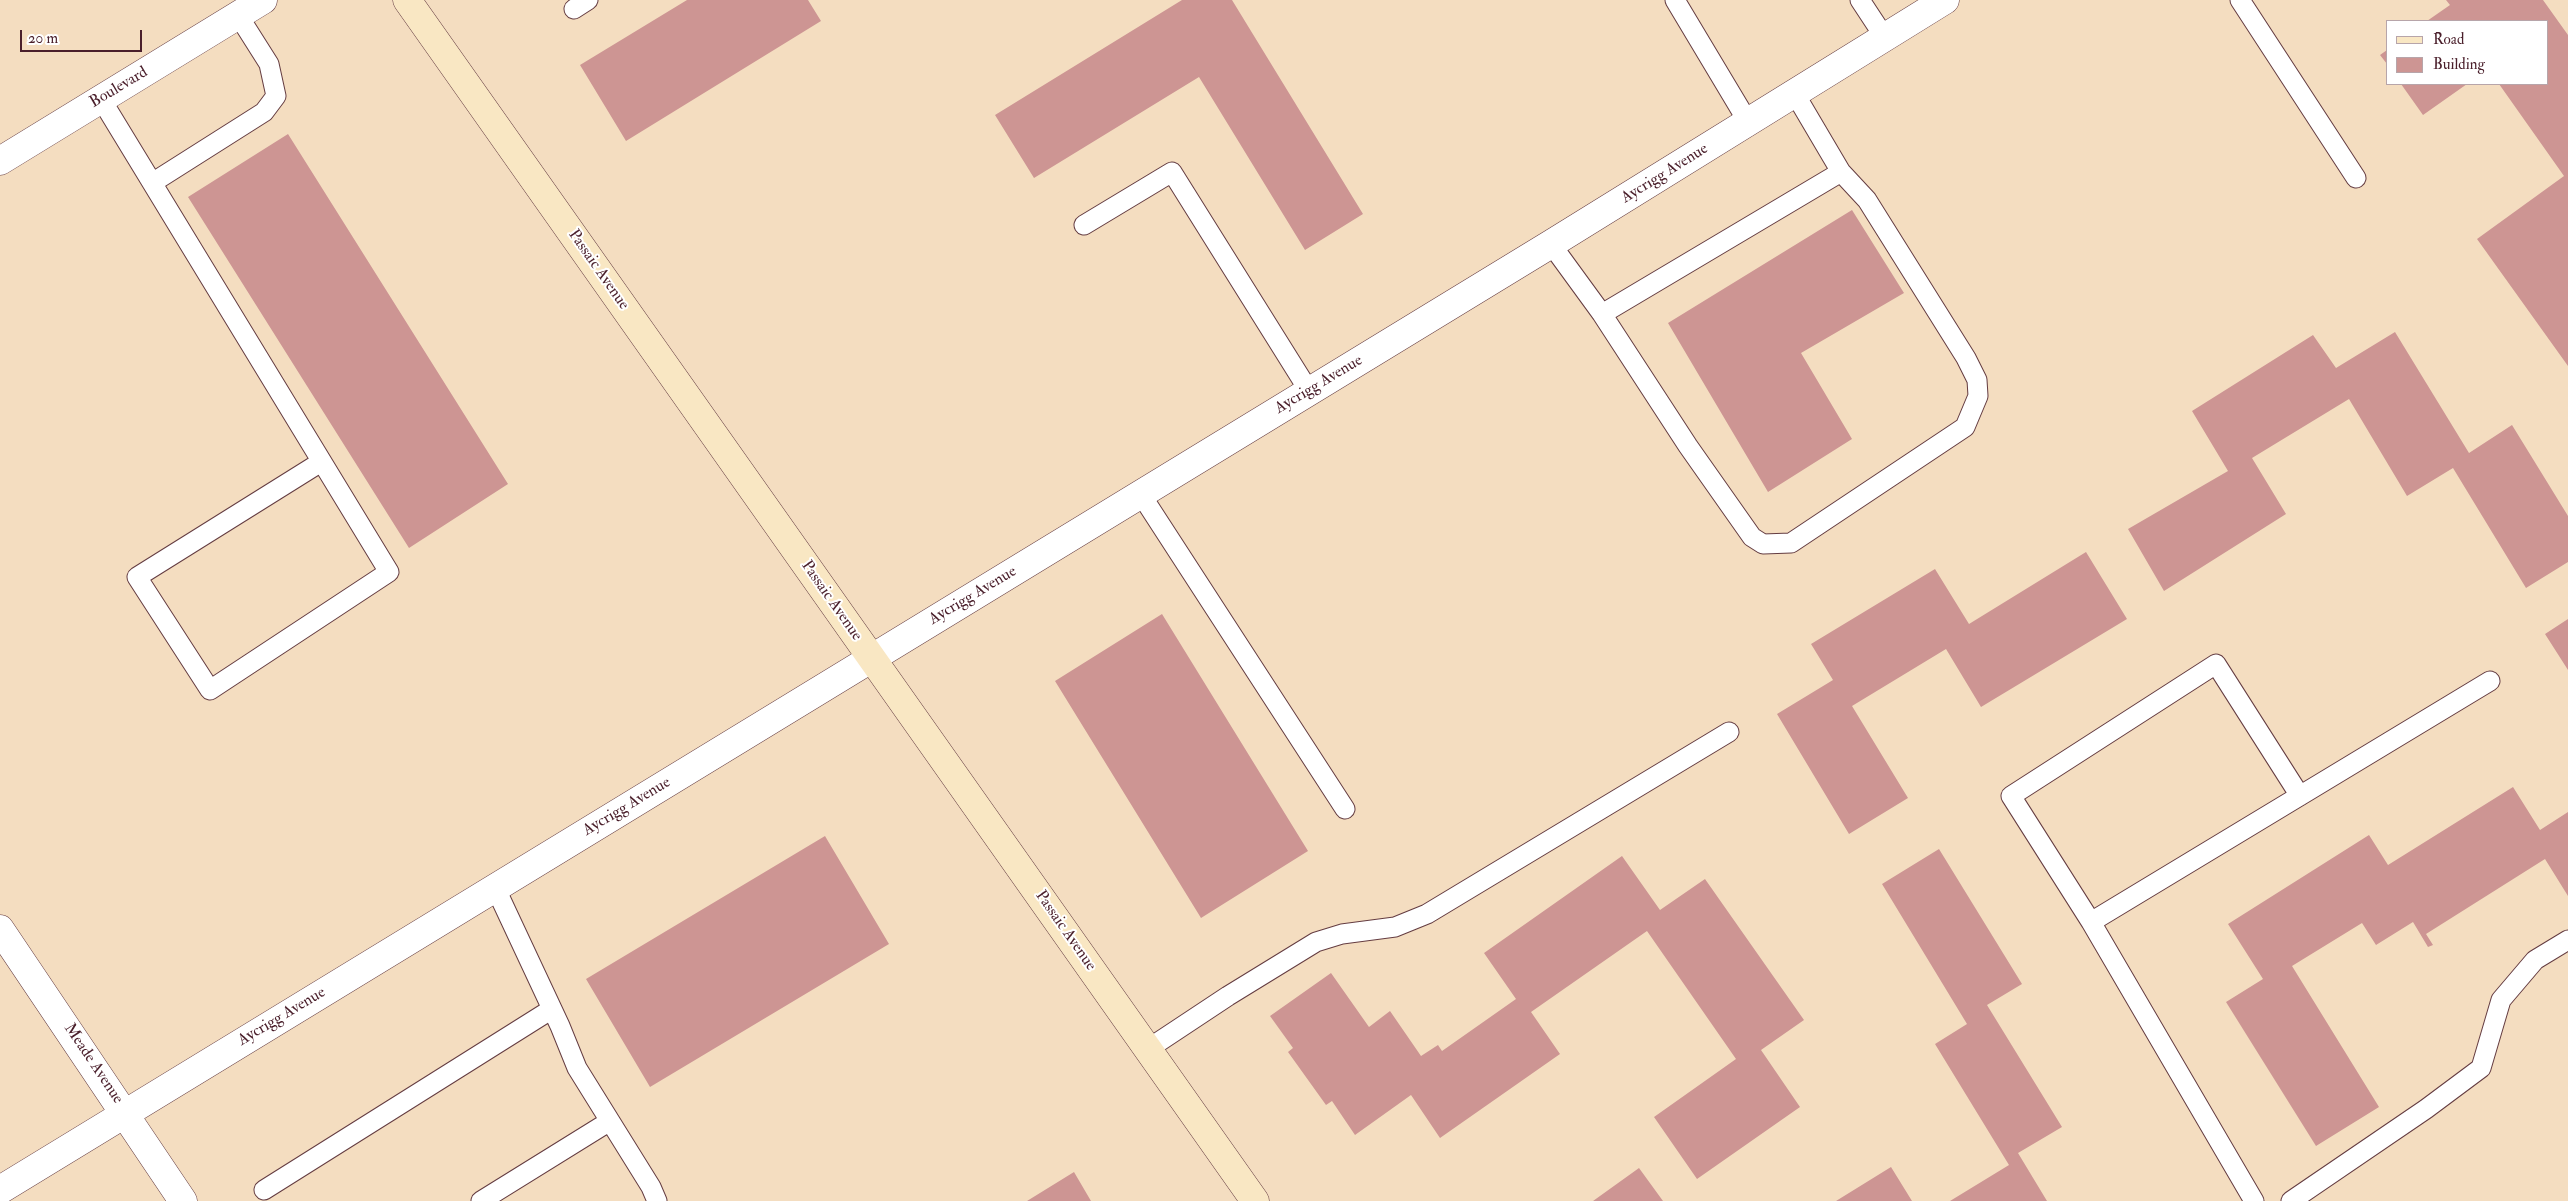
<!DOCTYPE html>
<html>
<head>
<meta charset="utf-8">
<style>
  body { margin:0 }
  #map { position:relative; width:2568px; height:1201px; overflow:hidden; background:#f4ddc0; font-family:"IM FELL Double Pica",serif }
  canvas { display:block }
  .legend { position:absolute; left:2386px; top:20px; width:162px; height:65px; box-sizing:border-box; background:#fff; border:1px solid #b7a5aa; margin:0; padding:6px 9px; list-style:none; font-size:15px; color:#4a1f2b }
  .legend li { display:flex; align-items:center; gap:10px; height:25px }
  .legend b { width:25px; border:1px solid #b7a5aa }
  .scale { position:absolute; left:20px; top:30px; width:122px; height:22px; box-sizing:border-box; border:2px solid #4a1f2b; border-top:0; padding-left:6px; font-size:15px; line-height:18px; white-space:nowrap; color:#4a1f2b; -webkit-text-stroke:4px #fff; paint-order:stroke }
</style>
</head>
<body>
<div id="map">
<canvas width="2568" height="1201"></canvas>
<ul class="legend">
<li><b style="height:6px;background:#f9e7c3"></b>Road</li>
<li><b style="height:14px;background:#cd9593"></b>Building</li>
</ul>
<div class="scale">20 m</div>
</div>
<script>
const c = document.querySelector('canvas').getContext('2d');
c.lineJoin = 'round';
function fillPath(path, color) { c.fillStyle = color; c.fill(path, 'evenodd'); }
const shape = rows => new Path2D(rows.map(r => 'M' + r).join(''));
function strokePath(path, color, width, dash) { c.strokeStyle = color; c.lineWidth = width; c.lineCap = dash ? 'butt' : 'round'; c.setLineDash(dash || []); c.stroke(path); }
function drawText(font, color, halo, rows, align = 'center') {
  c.font = font + ' "IM FELL Double Pica",serif'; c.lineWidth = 4; c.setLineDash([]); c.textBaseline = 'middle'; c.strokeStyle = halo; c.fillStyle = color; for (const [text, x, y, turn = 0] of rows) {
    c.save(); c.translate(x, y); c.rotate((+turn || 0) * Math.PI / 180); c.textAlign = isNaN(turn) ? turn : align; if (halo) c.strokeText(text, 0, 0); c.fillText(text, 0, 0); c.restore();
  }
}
fillPath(shape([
  [687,0,808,0,821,21,626,141,580,65],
  [1182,0,1232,0,1363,214,1305,250,1199,77,1034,178,995,115],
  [2446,0,2543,0,2568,35,2568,366,2477,239,2564,176,2499,84,2547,84,2547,21,2427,21,2450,5],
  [2387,50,2387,64,2380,55],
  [2401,84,2467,84,2423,115],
  [288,134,508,484,409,548,188,197],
  [1852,210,1904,293,1801,353,1852,439,1768,492,1668,323],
  [2395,332,2469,453,2512,425,2568,516,2568,562,2526,588,2453,468,2407,496,2349,399,2252,458,2286,514,2164,591,2128,529,2228,471,2192,411,2313,335,2336,368],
  [2086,552,2127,619,1981,707,1946,649,1852,706,1908,798,1849,834,1777,714,1833,680,1811,644,1935,569,1969,624],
  [1162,614,1308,851,1201,918,1055,681],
  [2568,619,2568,670,2545,634],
  [2513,787,2540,830,2568,812,2568,896,2545,859,2426,934,2433,945,2428,947,2413,922,2376,945,2362,923,2292,966,2379,1107,2316,1146,2226,1002,2263,979,2228,924,2369,835,2388,865],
  [825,836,889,944,650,1087,586,979],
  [1939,849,2022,984,1987,1005,2062,1127,2018,1153,2047,1201,1950,1201,2009,1165,1935,1044,1967,1024,1882,884],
  [1622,856,1660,910,1705,879,1804,1020,1761,1050,1800,1107,1697,1179,1654,1117,1736,1059,1647,931,1531,1012,1560,1054,1440,1138,1411,1095,1355,1135,1332,1101,1326,1105,1288,1052,1293,1048,1270,1016,1331,973,1369,1027,1390,1011,1421,1056,1438,1045,1442,1051,1516,999,1484,953],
  [1891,1167,1912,1201,1836,1201],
  [1639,1168,1663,1201,1593,1201],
  [1074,1172,1091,1201,1027,1201]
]), '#cd9593');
const lane = shape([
  [1675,0,1748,122],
  [1860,0,1885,38],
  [2240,0,2356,178],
  [574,9,588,0],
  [101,99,389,572,210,690,137,577,321,462],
  [152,183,264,112,276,96,269,64,238,15],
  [1084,225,1172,172,1309,391],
  [1551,244,1602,314,1841,172,1795,94],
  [1602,314,1688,446,1752,537,1763,544,1791,543,1965,427,1978,396,1977,380,1966,358,1867,200,1841,172],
  [1140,493,1345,809],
  [495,887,560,1026,577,1068,651,1187,657,1201],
  [2091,922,2011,796,2216,664,2300,796],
  [1148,1049,1228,996,1316,942,1342,934,1395,927,1427,914,1729,732],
  [264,1190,552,1009],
  [481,1201,610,1121],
  [2254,1201,2091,922,2490,681],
  [2291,1201,2426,1109,2481,1068,2501,1000,2535,960,2568,940]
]);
const street = shape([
  [0,161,263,0],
  [0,929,183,1201],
  [0,1190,1551,244,1945,0]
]);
const secondary = shape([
  [407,0,1255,1201]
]);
strokePath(lane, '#643c41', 21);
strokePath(street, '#643c41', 29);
strokePath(secondary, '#643c41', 29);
strokePath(lane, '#fff', 19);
strokePath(street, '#fff', 28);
strokePath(secondary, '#f9e7c3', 28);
drawText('16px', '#4a1f2b', '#fff', [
  ["Boulevard",119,88,-31],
  ["Aycrigg Avenue",1665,174,-32],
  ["Passaic Avenue",598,270,55],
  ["Aycrigg Avenue",1319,385,-31],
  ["Aycrigg Avenue",973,596,-31],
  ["Passaic Avenue",831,601,55],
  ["Aycrigg Avenue",627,807,-31],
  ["Passaic Avenue",1065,931,55],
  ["Aycrigg Avenue",282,1017,-31],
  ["Meade Avenue",93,1064,56]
]);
</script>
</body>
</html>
